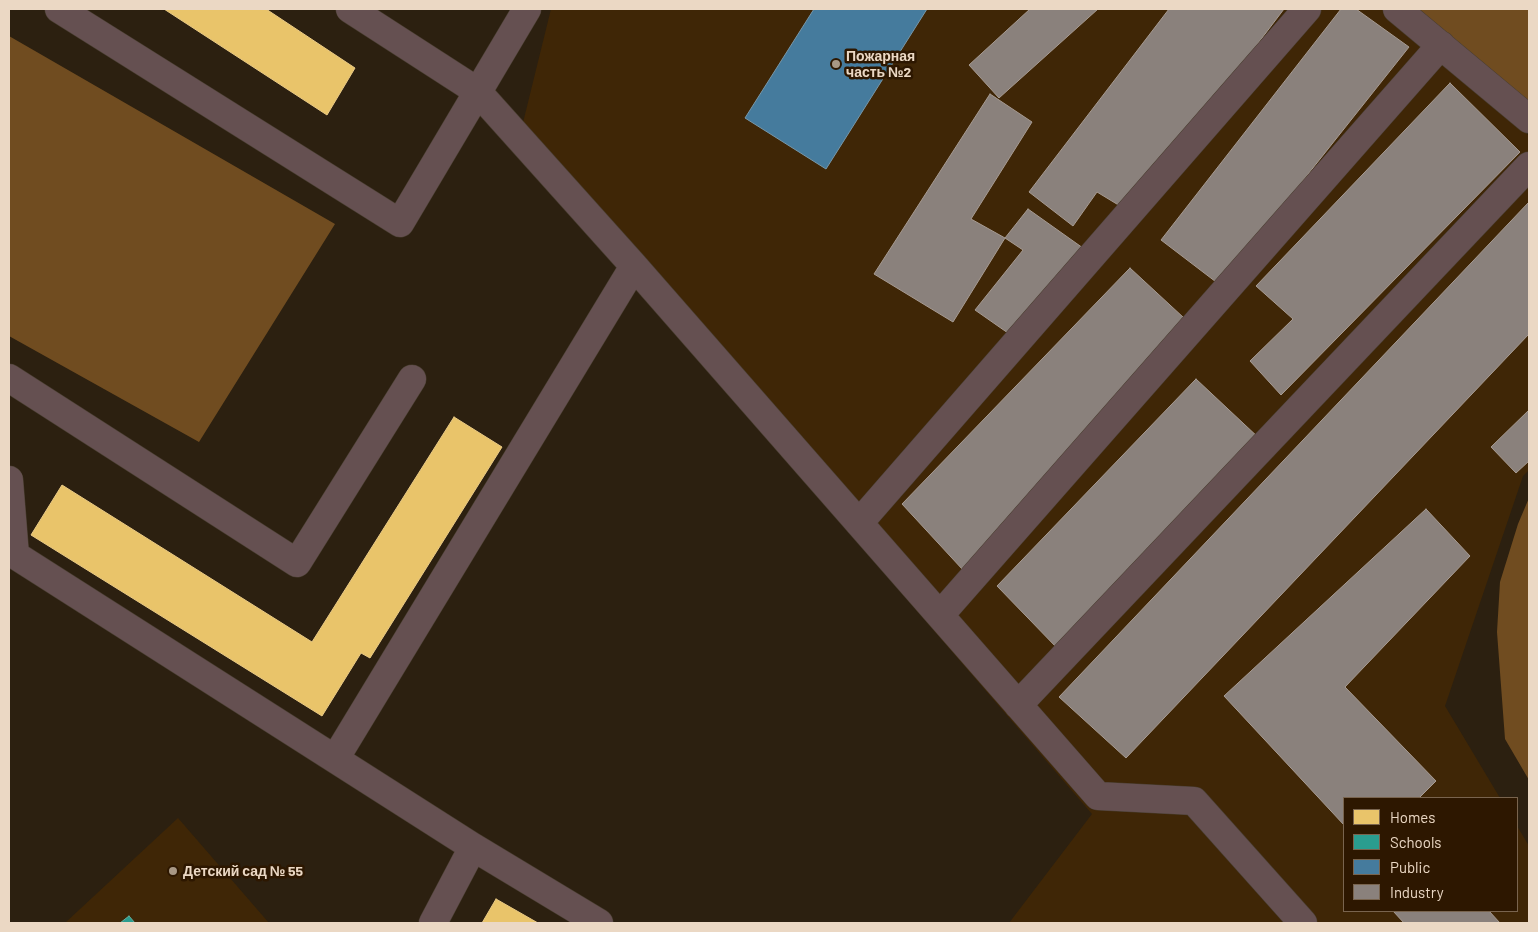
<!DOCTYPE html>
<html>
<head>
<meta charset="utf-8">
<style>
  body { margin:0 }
  #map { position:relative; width:1538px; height:932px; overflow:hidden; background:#2c2010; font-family:Barlow,sans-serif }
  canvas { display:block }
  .frame { position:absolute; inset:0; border:10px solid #ebd8c4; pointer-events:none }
  .legend { position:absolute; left:1343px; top:797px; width:175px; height:115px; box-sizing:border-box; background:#2d1700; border:1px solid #79644e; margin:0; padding:6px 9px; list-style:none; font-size:15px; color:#ebd8c4 }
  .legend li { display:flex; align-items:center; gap:10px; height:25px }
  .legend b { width:25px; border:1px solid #79644e }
</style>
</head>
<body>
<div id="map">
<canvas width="1538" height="932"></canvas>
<div class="frame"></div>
<ul class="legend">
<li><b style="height:14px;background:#e9c46a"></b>Homes</li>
<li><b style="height:14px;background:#2a9d8f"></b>Schools</li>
<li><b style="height:14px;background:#457b9d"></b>Public</li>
<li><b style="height:14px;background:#8a817c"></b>Industry</li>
</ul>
</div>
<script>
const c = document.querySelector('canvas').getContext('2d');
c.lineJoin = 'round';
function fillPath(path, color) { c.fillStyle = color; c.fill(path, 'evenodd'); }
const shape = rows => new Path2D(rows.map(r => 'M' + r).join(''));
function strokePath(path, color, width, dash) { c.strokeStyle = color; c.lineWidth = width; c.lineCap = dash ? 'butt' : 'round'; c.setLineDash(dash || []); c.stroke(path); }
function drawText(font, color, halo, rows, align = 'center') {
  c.font = font + ' Barlow,sans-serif'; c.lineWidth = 5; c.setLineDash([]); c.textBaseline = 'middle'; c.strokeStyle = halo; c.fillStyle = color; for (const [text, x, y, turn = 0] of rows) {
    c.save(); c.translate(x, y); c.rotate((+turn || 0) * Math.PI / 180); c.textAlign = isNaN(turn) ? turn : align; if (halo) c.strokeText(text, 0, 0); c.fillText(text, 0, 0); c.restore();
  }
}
fillPath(shape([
  [551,9,1400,9,1529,136,1529,470,1523,476,1445,706,1500,798,1344,798,1344,911,1517,911,1517,826,1529,846,1529,923,1009,923,1092,814,517,147],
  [178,818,269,923,65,923]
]), '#3f2606');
fillPath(shape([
  [1417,9,1529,9,1529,102],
  [9,36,335,224,199,442,9,336],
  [1529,498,1529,780,1505,739,1497,632,1500,582,1518,524]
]), '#704c20');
const homes = shape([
  [164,9,266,9,355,68,327,115,164,9],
  [454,417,502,447,370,658,361,653,322,716,31,535,62,485,312,642,454,417],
  [496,899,538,923,482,923,496,899]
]);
fillPath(homes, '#e9c46a');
strokePath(homes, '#eaca85', 1);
const schools = shape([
  [129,916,135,923,120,923,129,916]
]);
fillPath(schools, '#2a9d8f');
strokePath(schools, '#64af9f', 1);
const public = shape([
  [814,9,927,9,826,169,745,118,814,9]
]);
fillPath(public, '#457b9d');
strokePath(public, '#7797a9', 1);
const industry = shape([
  [1030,9,1098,9,999,98,969,65,1030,9],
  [1169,9,1284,9,1130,212,1097,192,1073,226,1029,192,1169,9],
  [1341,9,1356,9,1409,47,1220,285,1161,240,1341,9],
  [1450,83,1520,152,1281,395,1250,361,1293,319,1256,286,1450,83],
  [990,94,1032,122,971,219,1005,238,953,322,874,274,990,94],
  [1529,202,1529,334,1126,758,1059,697,1529,202],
  [1028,209,1090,253,1028,347,975,310,1023,250,1005,238,1028,209],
  [1130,268,1197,330,963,570,902,504,1130,268],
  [1196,379,1260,439,1058,649,997,586,1196,379],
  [1529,410,1529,461,1516,473,1491,447,1529,410],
  [1426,509,1470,556,1345,687,1436,781,1419,798,1344,798,1344,825,1224,696,1426,509],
  [1393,911,1489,911,1500,923,1404,923,1393,911]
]);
fillPath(industry, '#8a817c');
strokePath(industry, '#a79b92', 1);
const minor = shape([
  [59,9,400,223,527,9],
  [350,9,477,91,634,266,1098,796,1194,801,1303,923],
  [1397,9,1529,119],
  [9,378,297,563,412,379],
  [9,480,15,555,335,759,634,266],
  [859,523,1307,9],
  [940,615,1441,45],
  [1018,705,1529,166],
  [335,759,473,847],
  [433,923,473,847,599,923]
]);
strokePath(minor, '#483d2f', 29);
strokePath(minor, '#655051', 28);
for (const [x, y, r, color] of [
  [836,64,5,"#a89885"],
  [173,871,5,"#a89885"]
]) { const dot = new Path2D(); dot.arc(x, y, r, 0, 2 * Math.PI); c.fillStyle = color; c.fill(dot); strokePath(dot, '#2d1700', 2); }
drawText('bold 14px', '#ebd8c4', '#2d1700', [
  ["Пожарная",846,56],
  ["часть №2",846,72],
  ["Детский сад № 55",183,871]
], 'left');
</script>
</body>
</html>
